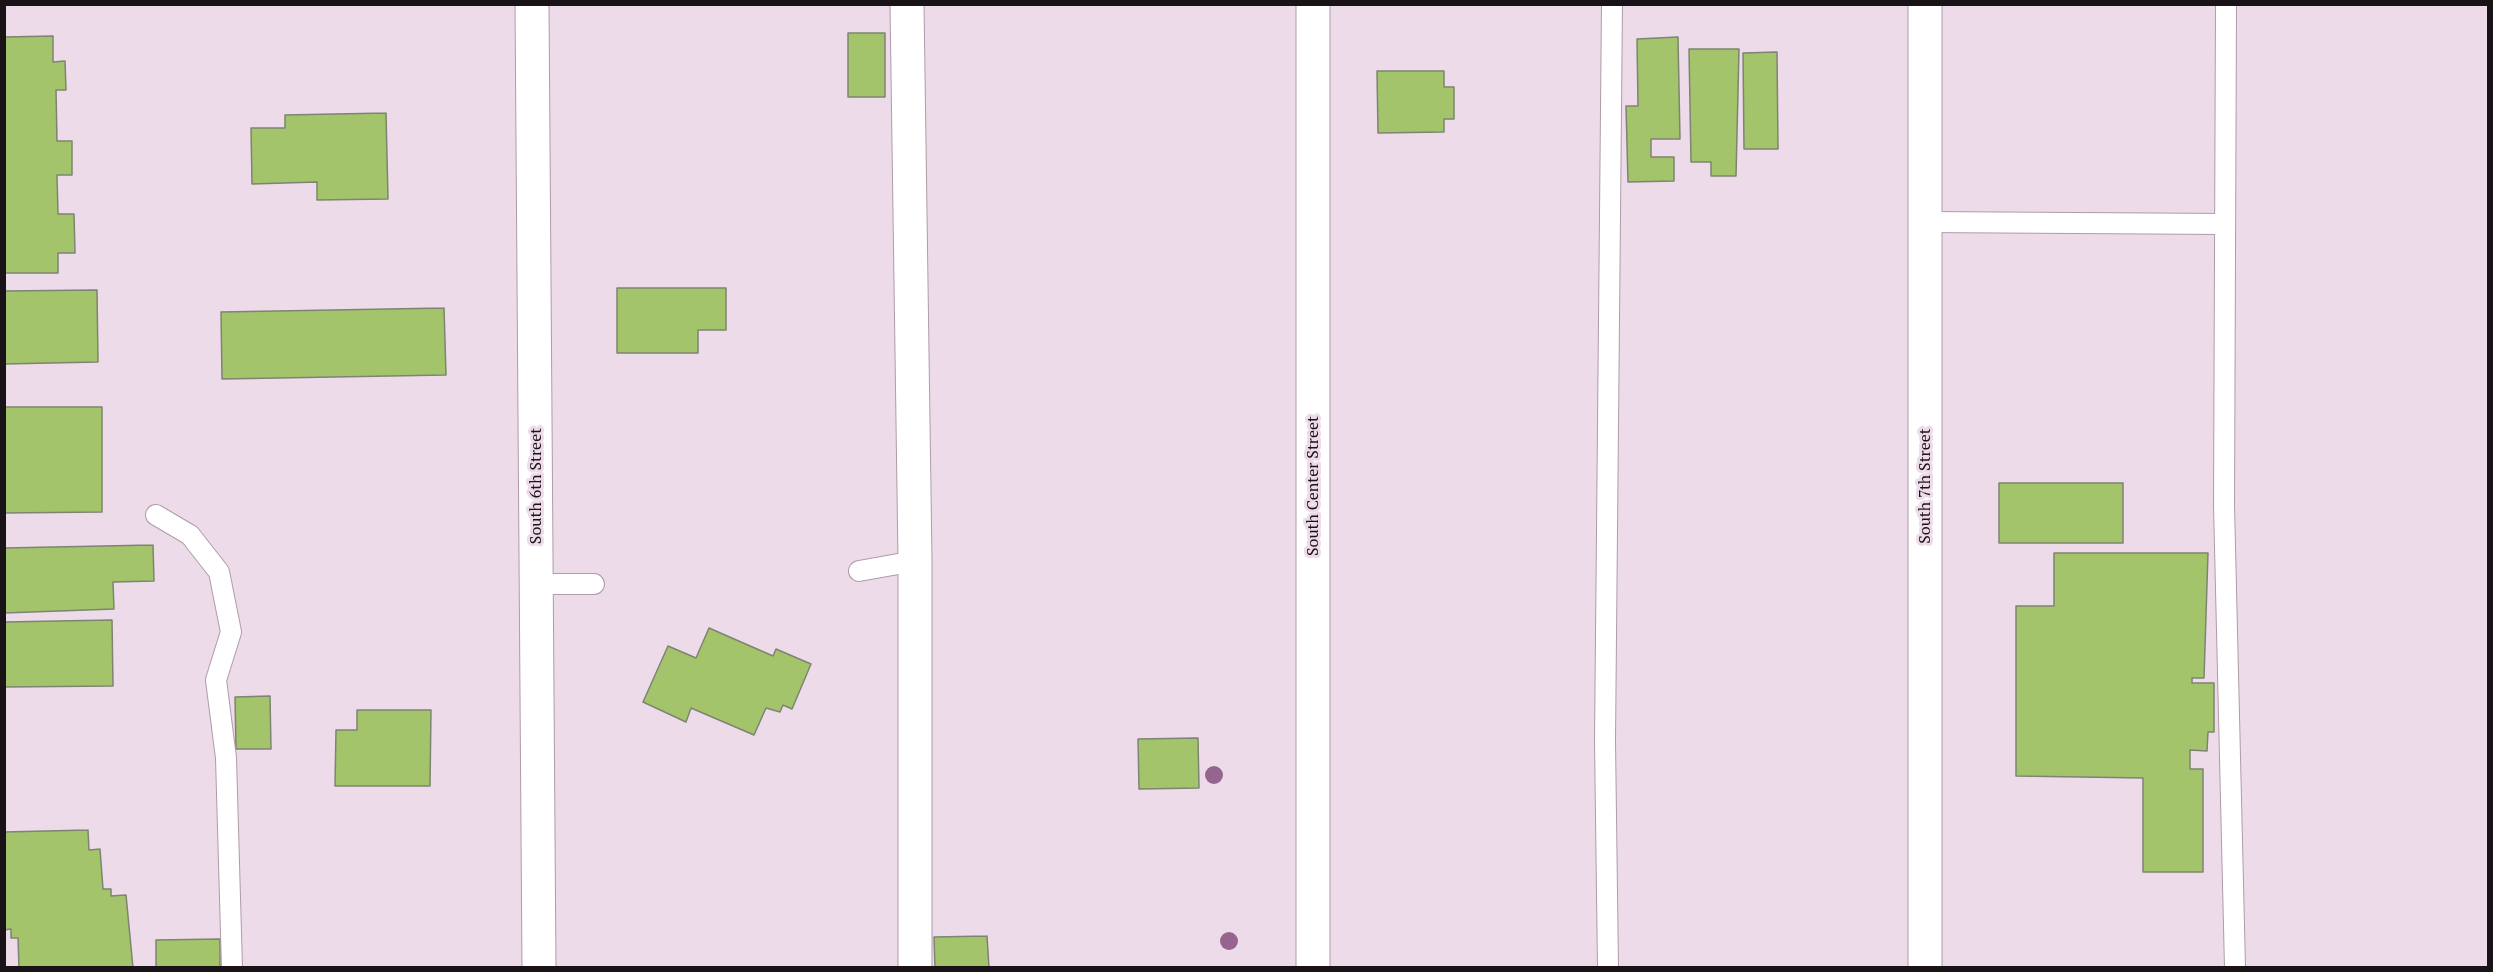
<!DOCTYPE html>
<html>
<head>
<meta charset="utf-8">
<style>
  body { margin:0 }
  #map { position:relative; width:2493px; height:972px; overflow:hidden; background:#eedbe9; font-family:"PT Serif",serif }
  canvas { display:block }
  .frame { position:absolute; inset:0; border:6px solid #191217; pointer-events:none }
</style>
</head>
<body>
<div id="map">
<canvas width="2493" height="972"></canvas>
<div class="frame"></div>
</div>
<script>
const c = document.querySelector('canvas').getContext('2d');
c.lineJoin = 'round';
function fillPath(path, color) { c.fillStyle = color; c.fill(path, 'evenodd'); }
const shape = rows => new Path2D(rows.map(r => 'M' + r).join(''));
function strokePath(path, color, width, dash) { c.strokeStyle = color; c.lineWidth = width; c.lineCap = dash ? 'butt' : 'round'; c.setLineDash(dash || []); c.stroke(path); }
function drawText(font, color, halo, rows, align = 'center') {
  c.font = font + ' "PT Serif",serif'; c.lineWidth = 6; c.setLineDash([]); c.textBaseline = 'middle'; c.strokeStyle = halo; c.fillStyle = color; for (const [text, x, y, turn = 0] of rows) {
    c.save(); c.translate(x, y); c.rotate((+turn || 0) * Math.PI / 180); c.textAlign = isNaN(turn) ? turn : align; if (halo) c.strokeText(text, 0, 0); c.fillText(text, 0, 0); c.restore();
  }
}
const building = shape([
  [848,33,885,33,885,97,848,97,848,33],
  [53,36,53,62,65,61,66,90,56,90,57,141,72,141,72,175,57,175,58,214,74,214,75,253,58,253,58,273,4,273,4,37,53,36],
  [1678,37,1680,139,1651,139,1651,157,1674,157,1674,181,1628,182,1626,106,1638,106,1637,39,1678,37],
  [1689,49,1739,49,1736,176,1711,176,1711,162,1691,162,1689,49],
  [1777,52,1778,149,1744,149,1743,53,1777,52],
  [1377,71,1444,71,1444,87,1454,87,1454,119,1444,119,1444,132,1378,133,1377,71],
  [386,113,388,199,317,200,317,182,252,184,251,128,285,128,285,115,386,113],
  [617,288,726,288,726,330,698,330,698,353,617,353,617,288],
  [97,290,98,362,4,364,4,291,97,290],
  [444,308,446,375,222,379,221,312,444,308],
  [4,407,102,407,102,512,4,513,4,407],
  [1999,483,2123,483,2123,543,1999,543,1999,483],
  [153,545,154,581,113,582,114,609,4,613,4,548,153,545],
  [2054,553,2208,553,2204,678,2192,678,2192,683,2214,683,2214,732,2208,732,2207,751,2190,750,2190,769,2203,769,2203,872,2143,872,2143,778,2016,776,2016,606,2054,606,2054,553],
  [112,620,113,686,4,687,4,622,112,620],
  [709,628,773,656,776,649,811,664,792,709,783,705,780,712,766,708,754,735,691,708,686,722,643,702,668,646,696,658,709,628],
  [270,696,271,749,236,749,235,697,270,696],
  [357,710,431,710,430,786,335,786,336,730,357,730,357,710],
  [1198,738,1199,788,1139,789,1138,739,1198,738],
  [88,830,89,850,100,849,103,889,111,889,111,896,126,895,133,968,19,968,18,938,11,938,11,929,4,930,4,832,88,830],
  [987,936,989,968,935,968,934,937,987,936],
  [220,939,220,968,156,968,156,940,220,939]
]);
fillPath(building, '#a4c46b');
strokePath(building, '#7d8472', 1.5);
const service = shape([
  [2226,4,2224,505,2235,968],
  [1925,222,2225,224],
  [156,515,190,535,219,572,231,632,216,680,226,758,232,968],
  [859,571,915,561],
  [536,584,594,584],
  [1608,968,1605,741,1612,4]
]);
const minor = shape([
  [907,4,915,561,915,968],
  [1313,968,1313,4]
]);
const tertiary = shape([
  [532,4,539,968]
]);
const secondary = shape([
  [1925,4,1925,968]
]);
strokePath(service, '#ae9ca9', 22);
strokePath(minor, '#ae9ca9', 35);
strokePath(tertiary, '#ae9ca9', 35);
strokePath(secondary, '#ae9ca9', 35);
strokePath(service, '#fff', 20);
strokePath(minor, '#fff', 33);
strokePath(tertiary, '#fff', 33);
strokePath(secondary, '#fff', 33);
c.fillStyle = '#95658d';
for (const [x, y] of [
  [1214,775],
  [1229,941]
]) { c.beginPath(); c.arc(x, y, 9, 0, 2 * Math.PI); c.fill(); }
drawText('16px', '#191217', '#eedbe9', [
  ["South 6th Street",536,486,-90],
  ["South Center Street",1313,486,-90],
  ["South 7th Street",1925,486,-90]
]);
</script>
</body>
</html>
